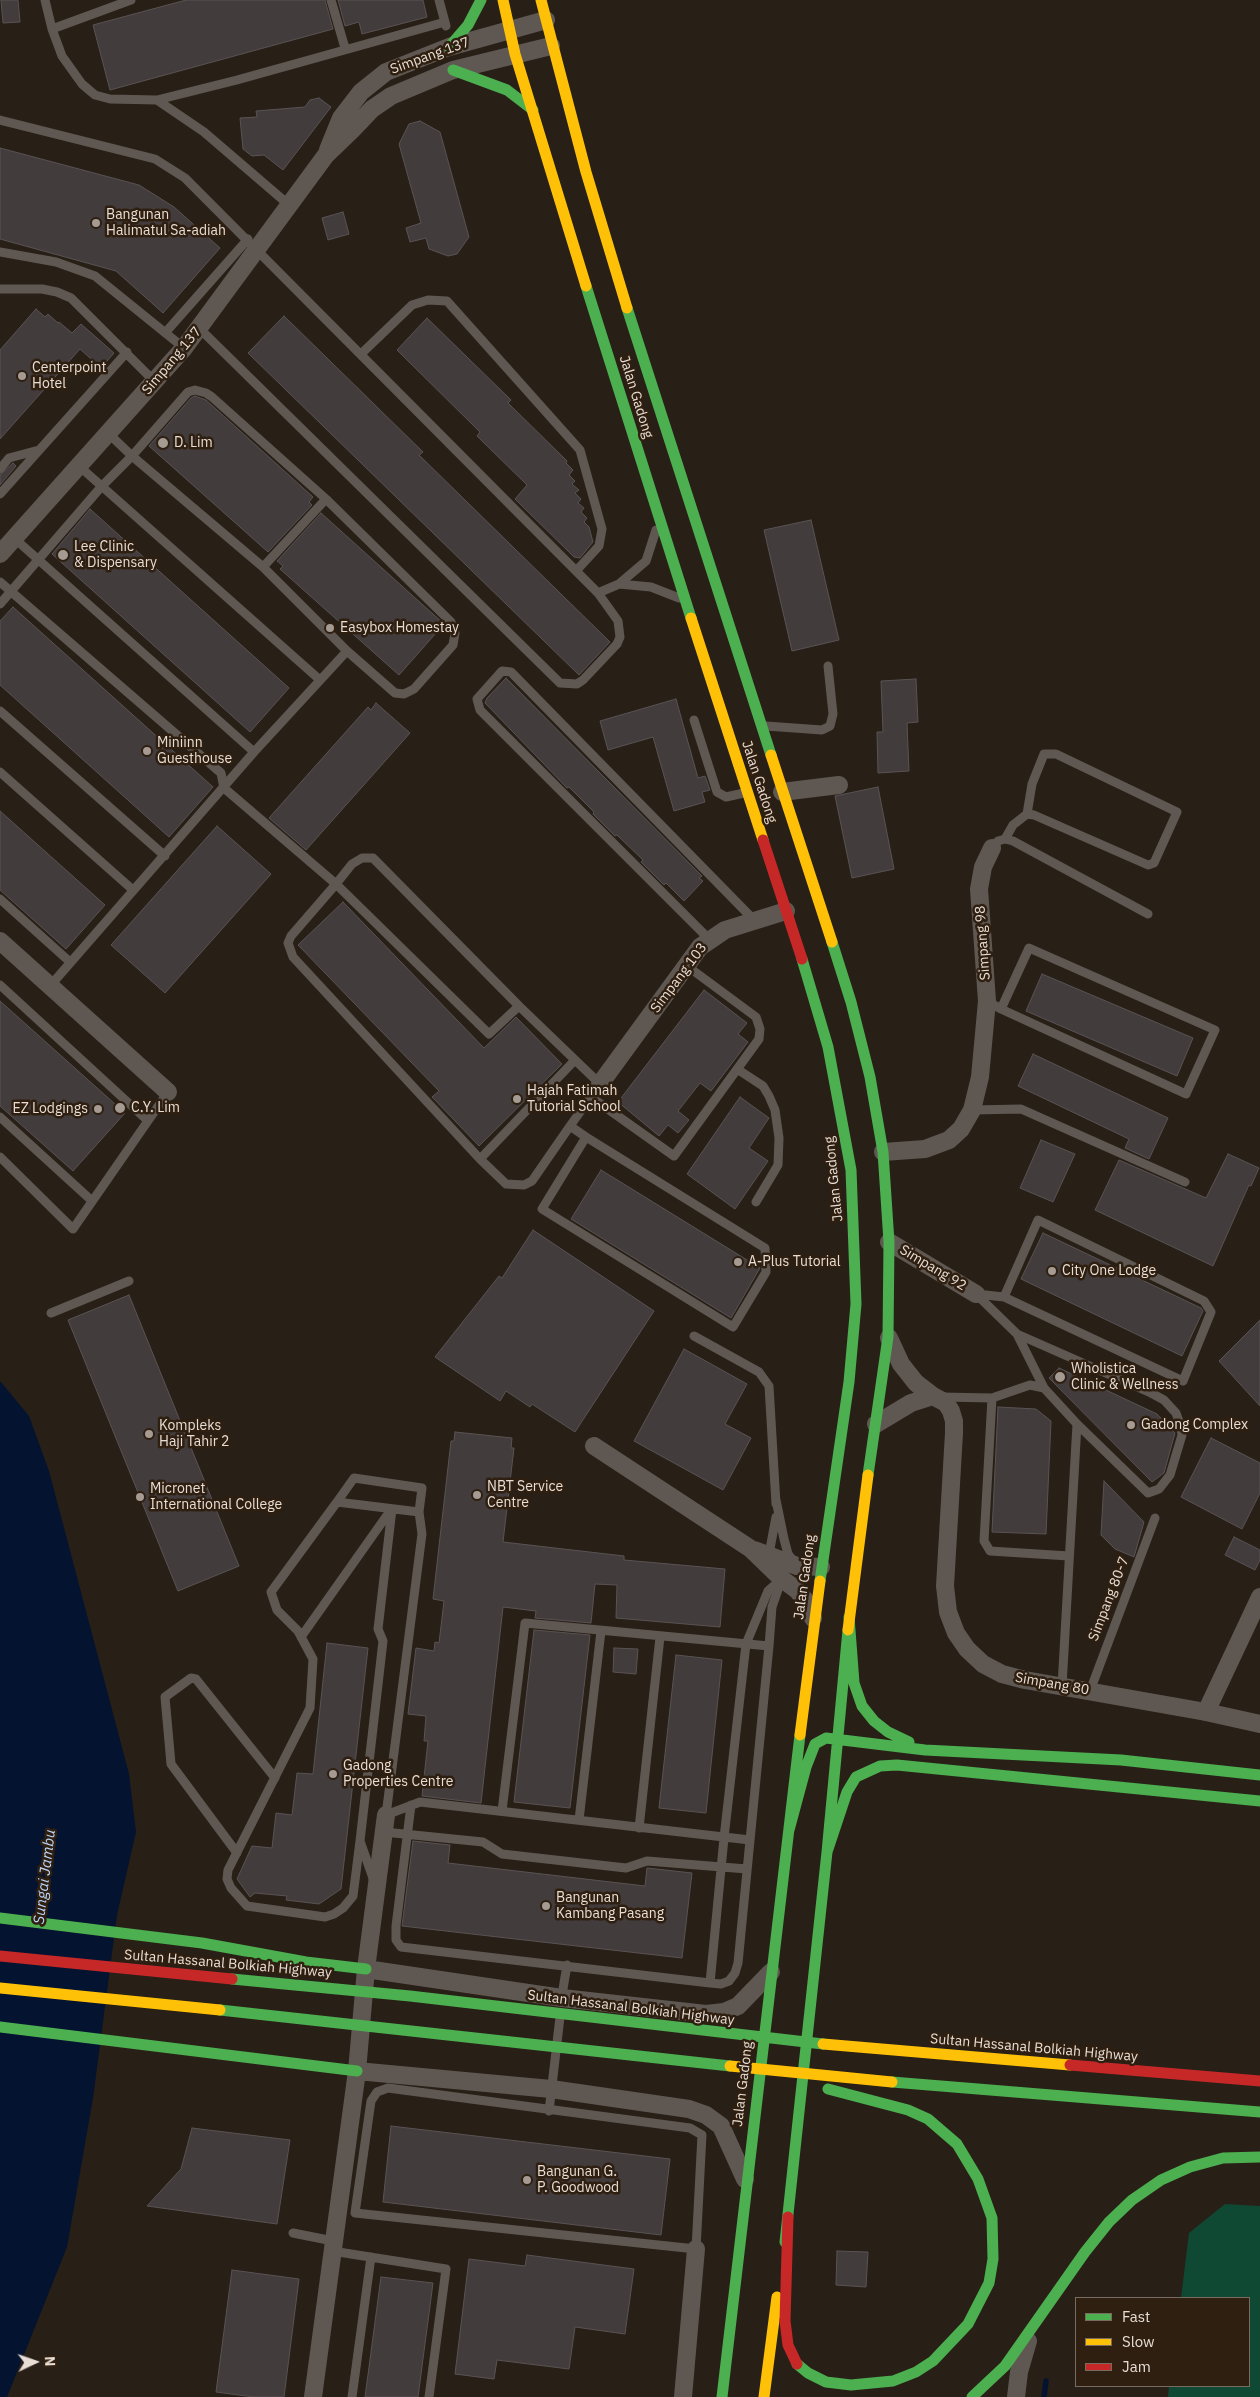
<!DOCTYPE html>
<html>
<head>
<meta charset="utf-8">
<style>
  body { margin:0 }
  #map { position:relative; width:1260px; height:2397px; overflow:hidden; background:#281f17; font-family:"IBM Plex Sans",sans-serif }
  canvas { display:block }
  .legend { position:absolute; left:1075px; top:2297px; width:175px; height:90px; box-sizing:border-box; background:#2f1f10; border:1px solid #796b5f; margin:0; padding:6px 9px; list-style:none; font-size:15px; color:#e9ded5 }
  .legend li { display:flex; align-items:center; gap:10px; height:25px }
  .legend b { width:25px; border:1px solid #796b5f }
  .north { position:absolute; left:10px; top:2337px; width:50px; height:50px; -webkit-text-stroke:4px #2f1f10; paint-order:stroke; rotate:87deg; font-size:14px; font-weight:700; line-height:20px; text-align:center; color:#e9ded5 }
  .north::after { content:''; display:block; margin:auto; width:18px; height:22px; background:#e9ded5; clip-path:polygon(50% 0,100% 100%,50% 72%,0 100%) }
</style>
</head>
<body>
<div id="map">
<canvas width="1260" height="2397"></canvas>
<ul class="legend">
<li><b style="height:6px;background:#4caf50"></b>Fast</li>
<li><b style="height:6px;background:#ffc107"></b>Slow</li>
<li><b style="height:6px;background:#c62828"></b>Jam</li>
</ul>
<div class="north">N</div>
</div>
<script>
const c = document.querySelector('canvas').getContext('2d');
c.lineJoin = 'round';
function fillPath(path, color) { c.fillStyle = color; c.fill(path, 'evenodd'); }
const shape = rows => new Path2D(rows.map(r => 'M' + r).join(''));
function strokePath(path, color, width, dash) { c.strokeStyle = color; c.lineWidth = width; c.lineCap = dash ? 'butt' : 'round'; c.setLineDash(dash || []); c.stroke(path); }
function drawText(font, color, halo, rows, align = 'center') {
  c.font = font + ' "IBM Plex Sans",sans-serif'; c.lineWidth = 5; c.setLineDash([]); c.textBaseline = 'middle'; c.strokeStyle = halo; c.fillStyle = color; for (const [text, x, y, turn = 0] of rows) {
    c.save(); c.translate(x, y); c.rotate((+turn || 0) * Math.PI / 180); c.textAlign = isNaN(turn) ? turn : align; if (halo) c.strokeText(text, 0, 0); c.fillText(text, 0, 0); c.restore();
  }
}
fillPath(shape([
  [1225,2204,1260,2206,1260,2397,1168,2397,1169,2386,1249,2386,1249,2298,1181,2298,1189,2233]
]), '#0f4934');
fillPath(shape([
  [0,1381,29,1416,49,1471,129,1774,136,1832,117,1915,93,2098,67,2247,7,2397,0,2397]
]), '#041330');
strokePath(shape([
  [1044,2397,1046,2381]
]), '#041330', 5.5);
const building = shape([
  [1,0,18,0,20,22,3,23,1,0],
  [186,0,325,0,333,29,110,90,93,25,186,0],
  [338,0,423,0,427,17,362,34,359,22,345,26,338,0],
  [319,98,331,107,283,170,264,155,252,156,243,149,240,118,257,117,256,111,305,107,310,100,319,98],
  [420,121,440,132,469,237,457,254,448,256,429,249,426,238,410,242,406,228,421,223,399,144,409,124,420,121],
  [0,148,139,185,174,207,220,248,163,313,116,271,0,239,0,148],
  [343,212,349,234,328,240,322,218,343,212],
  [36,309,45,317,48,314,58,323,59,322,72,333,81,324,114,353,101,368,80,349,0,439,0,350,36,309],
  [284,316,423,452,419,455,610,642,579,675,248,353,284,316],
  [427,318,511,400,508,403,567,461,566,463,573,470,569,475,575,481,572,484,579,490,575,493,581,499,578,503,584,508,581,512,587,518,584,522,589,527,593,542,580,558,574,557,515,499,527,485,477,436,480,432,397,350,427,318],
  [195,396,206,400,313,497,309,502,312,505,268,552,149,446,191,398,195,396],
  [13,463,16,466,0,485,0,475,13,463],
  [90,509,289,688,250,732,52,554,90,509],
  [321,513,444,624,399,675,280,569,283,566,277,561,321,513],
  [811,520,839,640,792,651,764,530,811,520],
  [13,607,213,787,169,837,0,685,0,621,13,607],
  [506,678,702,876,699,878,703,881,684,901,666,883,664,885,641,862,643,860,617,835,615,836,593,814,594,812,569,787,567,788,485,703,487,698,506,678],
  [916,679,918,722,907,723,909,771,878,773,877,732,883,732,881,681,916,679],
  [676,699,698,778,705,776,710,790,702,792,705,802,674,811,653,737,608,750,600,721,676,699],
  [376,703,410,733,306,850,269,818,368,707,371,710,376,703],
  [878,787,894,869,852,878,835,796,878,787],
  [0,811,105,905,66,949,0,890,0,811],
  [217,826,271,874,165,993,111,945,217,826],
  [343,902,484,1048,516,1017,562,1064,479,1146,432,1097,439,1091,298,945,343,902],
  [1042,974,1193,1038,1177,1076,1026,1011,1042,974],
  [704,990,747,1023,738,1034,748,1042,711,1091,700,1083,678,1111,689,1120,678,1133,668,1125,659,1136,618,1102,704,990],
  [0,1001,125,1113,73,1171,0,1106,0,1001],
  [1033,1054,1168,1118,1149,1159,1125,1148,1129,1139,1018,1086,1033,1054],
  [740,1097,769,1118,749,1148,768,1161,735,1209,687,1174,740,1097],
  [1041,1140,1075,1154,1053,1202,1020,1188,1041,1140],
  [1228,1154,1259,1168,1251,1186,1249,1185,1213,1266,1095,1210,1119,1160,1206,1198,1228,1154],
  [601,1170,760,1268,731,1318,571,1219,601,1170],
  [533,1230,654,1311,575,1432,532,1404,530,1407,506,1391,500,1401,435,1357,499,1276,502,1278,533,1230],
  [1043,1233,1201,1308,1203,1311,1182,1356,1021,1279,1043,1233],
  [129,1295,239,1566,178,1591,68,1320,129,1295],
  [1260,1320,1260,1406,1219,1361,1260,1320],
  [684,1349,747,1384,725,1424,751,1438,723,1490,634,1441,684,1349],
  [1059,1368,1157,1414,1175,1433,1164,1473,1152,1482,1049,1378,1059,1368],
  [998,1407,1036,1409,1051,1421,1046,1534,992,1532,998,1407],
  [455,1432,512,1438,511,1448,514,1448,503,1542,624,1556,624,1560,725,1569,720,1627,616,1618,617,1585,595,1584,591,1623,535,1618,536,1611,503,1607,481,1803,422,1796,428,1741,424,1741,426,1716,408,1714,416,1648,434,1651,435,1642,439,1643,444,1601,433,1599,451,1441,454,1441,455,1432],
  [1211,1438,1260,1463,1260,1493,1242,1529,1181,1497,1211,1438],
  [1104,1481,1144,1522,1134,1557,1115,1549,1101,1535,1104,1481],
  [1234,1537,1260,1550,1260,1560,1255,1570,1225,1555,1234,1537],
  [534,1630,590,1635,570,1808,514,1802,534,1630],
  [327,1643,368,1648,341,1889,319,1904,286,1900,287,1896,255,1893,250,1897,237,1879,252,1846,272,1848,276,1813,292,1815,297,1773,313,1774,327,1643],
  [614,1648,638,1649,636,1674,613,1672,614,1648],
  [676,1655,722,1660,706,1813,659,1808,676,1655],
  [413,1841,450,1845,448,1863,645,1886,647,1868,692,1873,682,1958,402,1926,413,1841],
  [391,2126,670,2159,661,2235,383,2202,391,2126],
  [192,2128,290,2140,277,2224,147,2206,181,2169,192,2128],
  [837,2251,868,2252,866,2287,836,2285,837,2251],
  [527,2255,634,2269,625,2334,575,2327,569,2369,497,2360,494,2379,455,2374,469,2259,525,2266,527,2255],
  [232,2270,299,2279,284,2397,254,2397,216,2392,232,2270],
  [381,2277,433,2283,418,2397,365,2397,381,2277]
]);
fillPath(building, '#423c3c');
strokePath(building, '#595354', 1);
strokePath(shape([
  [45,0,52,29,62,56,82,84,95,95,110,99,157,100],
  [331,0,345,48],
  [439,0,446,26],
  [52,29,131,0],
  [0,120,155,159,185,178,598,593,618,621,620,637,617,644,583,680,577,684,560,683,200,329],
  [289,205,204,132,157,100,237,80,445,22],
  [0,252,56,262,95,276,184,348],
  [0,289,42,289,57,292,71,298,155,382],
  [165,333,248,239],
  [361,354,412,305,428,300,447,301,580,450,602,529,599,546,576,571],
  [79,466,320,680],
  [0,469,9,458,39,450],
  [0,494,127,352],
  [14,538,254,752],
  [263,567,326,499],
  [0,582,221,773,224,788,336,884,489,1034,519,1006,373,858,362,858,352,864,336,884,291,936,288,943,293,957,480,1159,506,1184,524,1185,532,1181,570,1126],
  [619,584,651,587,679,598],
  [598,593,619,584,646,561,656,530],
  [0,604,101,487,132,456,188,392,195,390,206,393,212,397,326,499,451,622,455,633,453,645,414,689,404,694,395,693,347,651,263,567,132,456,108,433],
  [0,711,165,856],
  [694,720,717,792,726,797,744,793],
  [766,726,822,730,830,726,833,714,828,666],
  [0,772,133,890],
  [1005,839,1013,825,1027,814,1034,815,1148,865,1154,863,1177,812,1056,754,1044,754,1032,784,1027,814],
  [992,848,998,841,1005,839,1013,841,1148,914],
  [0,899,70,962],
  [709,939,480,710,477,699,502,671,511,672,754,920],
  [0,985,147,1120],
  [50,986,254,752,347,651],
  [987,1001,1001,1009,1186,1094,1215,1030,1029,948,1001,1009],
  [519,1006,600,1084,570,1126,586,1137,542,1209,733,1327,766,1272,765,1248,586,1137],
  [737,1069,763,1086,769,1096,775,1110,779,1138,778,1165,756,1202],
  [591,1097,674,1156,759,1039,760,1029,756,1017,687,966],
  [972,1110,1021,1109,1185,1182],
  [0,1117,91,1200],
  [0,1157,73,1229,168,1092],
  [480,1159,575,1060],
  [1004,1297,1038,1220,1204,1301,1211,1312,1183,1381,1004,1297,976,1294,1017,1334],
  [51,1313,129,1281],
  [1017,1334,1151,1393,1164,1400,1176,1413,1181,1427,1182,1435,1170,1475,1159,1489,1148,1493,1077,1424,1044,1388,1017,1334],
  [694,1336,759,1372,769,1386,776,1504],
  [941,1397,992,1398,1030,1385,1044,1388],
  [992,1398,984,1541,990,1551,1069,1556],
  [776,1500,784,1539,788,1554,795,1563],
  [337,1502,354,1478,422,1488,419,1512,422,1534,386,1815,420,1802,750,1840],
  [769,1554,776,1517],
  [301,1637,390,1511],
  [769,1646,772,1607,781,1581],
  [1062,1686,1077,1424],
  [1090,1691,1155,1518],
  [411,1805,396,1926,396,1940,401,1947,710,1983,724,1838,746,1644,768,1591,784,1577],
  [502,1811,525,1623,769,1646,738,1963,735,1973,729,1981,721,1984,710,1983],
  [579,1820,601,1631],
  [639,1828,660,1637],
  [384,1832,483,1842,502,1854,626,1868,647,1861,747,1869],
  [360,1841,353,1896,343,1908,334,1914,325,1917,247,1906,231,1888,227,1879,228,1870,310,1708,313,1659,298,1631,277,1610,271,1592,337,1502,419,1512],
  [237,1853,171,1764,165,1697,191,1678,196,1679,275,1778],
  [374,1881,360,1841,383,1641,378,1629,392,1509],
  [561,2001,567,1965],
  [388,2088,690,2128,702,2135,696,2249,355,2213,371,2101,377,2092,388,2088],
  [549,2111,560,2017],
  [293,2233,333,2241],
  [332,2251,446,2269,429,2397],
  [352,2397,371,2257]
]), '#5f5852', 9);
strokePath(shape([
  [328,150,341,118,361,92,386,72,449,47,546,20],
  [0,554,184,348,326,155,352,130,372,109,391,96,453,70,551,46],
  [782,792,839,785],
  [0,941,168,1092],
  [600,1084,700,947,725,930,786,911],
  [883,1152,925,1149,949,1140,961,1129,972,1110,980,1077,987,1001,979,889,983,867,992,848],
  [889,1242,976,1294],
  [889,1338,901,1364,916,1383,933,1396],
  [876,1424,911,1403,933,1396,946,1403,951,1411,954,1421,954,1433,945,1586,948,1612,956,1633,967,1649,983,1664,1002,1674,1025,1680,1206,1712,1260,1724],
  [594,1446,751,1549,782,1579,797,1590,805,1600,813,1618],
  [754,1550,797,1566,821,1567],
  [1206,1712,1260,1597],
  [366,1969,562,1998,706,2014,724,2012,738,2006,771,1972],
  [357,2071,551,2089,689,2109,706,2115,721,2126,745,2179],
  [313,2397,357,2071,366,1969,386,1815],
  [683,2397,696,2249],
  [1016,2397,1019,2372,1028,2341]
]), '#5f5852', 18);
strokePath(shape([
  [449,47,468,25,481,0],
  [453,70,507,90,533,110],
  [586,286,691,618],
  [627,308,771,755],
  [832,942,851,1002,870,1077,883,1152,889,1242,888,1337,868,1475],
  [802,959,828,1047,851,1170,856,1304,849,1382,820,1581],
  [849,1617,854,1683,862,1706,874,1721,888,1732,909,1742],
  [789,1830,806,1767,815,1744,826,1738,925,1750,1121,1760,1260,1775],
  [827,1852,847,1792,856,1777,880,1766,897,1765,1260,1801],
  [0,1918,202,1943,306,1962,366,1969],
  [232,1979,410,1996,823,2044],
  [220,2010,730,2066],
  [0,2027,357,2071],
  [892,2082,1260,2112],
  [785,2242,827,1852,848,1630],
  [797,2364,808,2373,826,2382,851,2385,893,2381,916,2372,933,2361,968,2324,989,2283,993,2259,992,2218,978,2179,957,2144,928,2119,908,2110,828,2089],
  [722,2397,800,1735],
  [972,2397,1005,2366,1085,2252,1109,2222,1132,2200,1161,2180,1190,2167,1223,2158,1260,2157]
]), '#4caf50', 11);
strokePath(shape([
  [503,0,515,54,586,286],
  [541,0,586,172,627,308],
  [691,618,763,840],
  [771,755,832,942],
  [848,1630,868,1475],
  [800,1735,820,1581],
  [0,1988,220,2010],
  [823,2044,1070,2065],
  [730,2066,892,2082],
  [764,2397,777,2297]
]), '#ffc107', 11);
strokePath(shape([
  [763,840,802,959],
  [0,1956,232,1979],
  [1070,2065,1260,2081],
  [788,2217,785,2321,788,2345,797,2364]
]), '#c62828', 11);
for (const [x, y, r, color] of [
  [96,223,5,"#a59b92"],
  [22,376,5,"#a59b92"],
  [163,443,6,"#a59b92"],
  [63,555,6,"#a59b92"],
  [330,628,5,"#a59b92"],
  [147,751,5,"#a59b92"],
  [517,1099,5,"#a59b92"],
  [120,1108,6,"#a59b92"],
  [98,1109,5,"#a59b92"],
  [738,1262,5,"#a59b92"],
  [1052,1271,5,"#a59b92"],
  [1060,1377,6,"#a59b92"],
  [1131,1425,5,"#a59b92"],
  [149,1434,5,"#a59b92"],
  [477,1495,5,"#a59b92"],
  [140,1497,5,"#a59b92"],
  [333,1774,5,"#a59b92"],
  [546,1906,5,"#a59b92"],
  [527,2180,5,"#a59b92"]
]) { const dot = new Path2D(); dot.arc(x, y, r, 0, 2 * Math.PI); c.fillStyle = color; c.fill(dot); strokePath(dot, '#2f1f10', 2); }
drawText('14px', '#e9ded5', '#2f1f10', [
  ["Simpang 137",430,56,-20],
  ["Simpang 137",172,361,-50],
  ["Jalan Gadong",636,397,73],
  ["Jalan Gadong",759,782,72],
  ["Simpang 98",983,943,-94],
  ["Simpang 103",679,978,-53],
  ["Jalan Gadong",834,1179,-96],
  ["Simpang 92",933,1268,31],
  ["Jalan Gadong",805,1577,-82],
  ["Simpang 80-7",1109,1599,-69],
  ["Simpang 80",1052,1684,10],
  ["Sultan Hassanal Bolkiah Highway",228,1964,5],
  ["Sultan Hassanal Bolkiah Highway",631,2008,7],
  ["Sultan Hassanal Bolkiah Highway",1034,2048,5],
  ["Jalan Gadong",743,2084,-83]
]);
drawText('14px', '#e9ded5', '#2f1f10', [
  ["Bangunan",106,215],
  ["Halimatul Sa-adiah",106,231],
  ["Centerpoint",32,368],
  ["Hotel",32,384],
  ["D. Lim",174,443],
  ["Lee Clinic",74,547],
  ["& Dispensary",74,563],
  ["Easybox Homestay",340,628],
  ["Miniinn",157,743],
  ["Guesthouse",157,759],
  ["Hajah Fatimah",527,1091],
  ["Tutorial School",527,1107],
  ["C.Y. Lim",131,1108],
  ["EZ Lodgings",88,1109,"right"],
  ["A-Plus Tutorial",748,1262],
  ["City One Lodge",1062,1271],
  ["Wholistica",1071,1369],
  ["Clinic & Wellness",1071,1385],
  ["Gadong Complex",1141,1425],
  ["Kompleks",159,1426],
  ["Haji Tahir 2",159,1442],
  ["NBT Service",487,1487],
  ["Centre",487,1503],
  ["Micronet",150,1489],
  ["International College",150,1505],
  ["Gadong",343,1766],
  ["Properties Centre",343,1782],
  ["Bangunan",556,1898],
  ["Kambang Pasang",556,1914],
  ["Bangunan G.",537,2172],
  ["P. Goodwood",537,2188]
], 'left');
drawText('italic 15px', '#bad6fb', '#2f1f10', [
  ["Sungai Jambu",45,1877,-83]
]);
</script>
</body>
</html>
